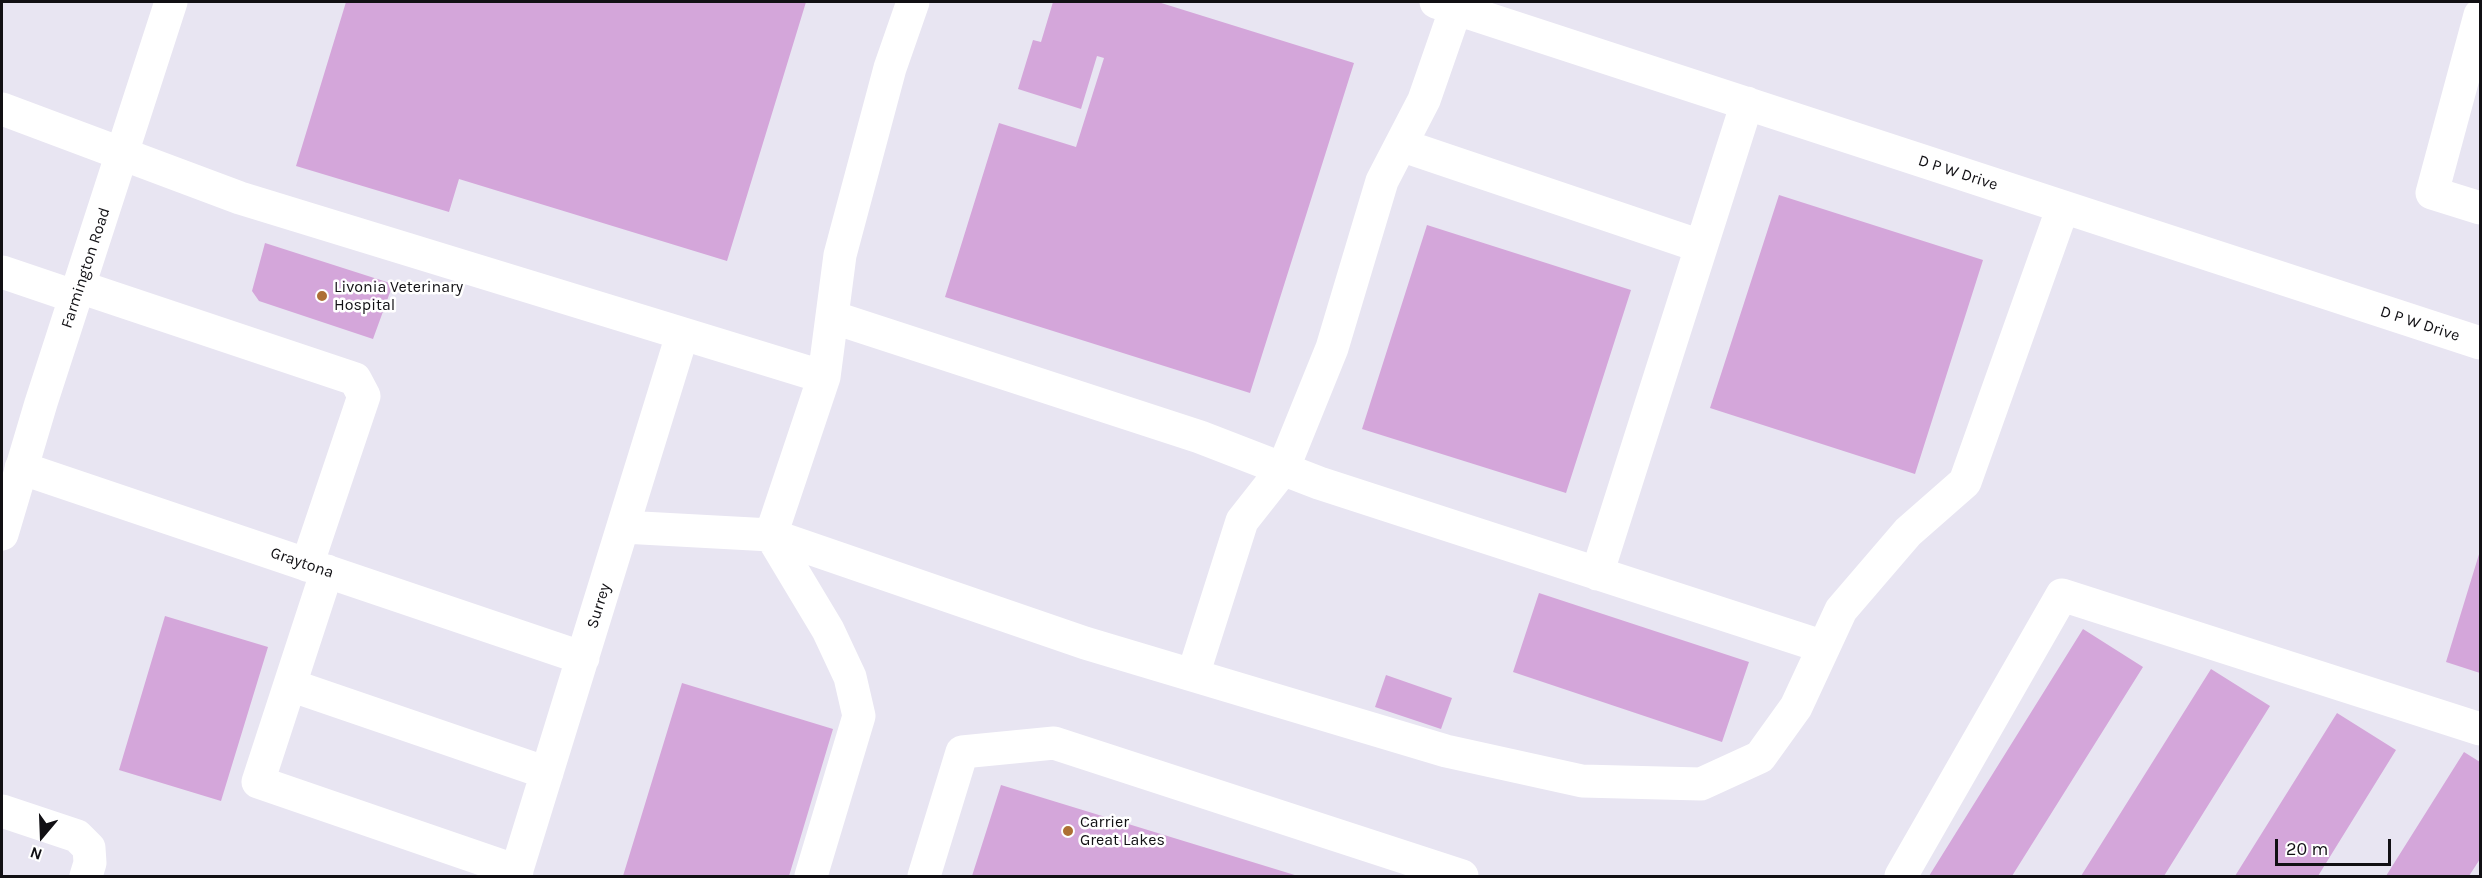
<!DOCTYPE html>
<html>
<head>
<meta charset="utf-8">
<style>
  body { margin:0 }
  #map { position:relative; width:2482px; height:878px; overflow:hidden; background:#e8e5f2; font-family:Karla,sans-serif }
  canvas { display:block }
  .frame { position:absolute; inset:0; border:3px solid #111014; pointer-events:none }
  .north { position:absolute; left:12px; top:806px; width:60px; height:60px; -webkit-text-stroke:4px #fff; paint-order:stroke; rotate:199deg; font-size:16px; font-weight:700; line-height:24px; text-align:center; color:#111014 }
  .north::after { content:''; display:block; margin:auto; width:21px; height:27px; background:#111014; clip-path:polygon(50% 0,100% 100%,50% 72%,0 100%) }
  .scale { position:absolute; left:2275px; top:839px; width:116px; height:27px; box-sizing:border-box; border:3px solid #111014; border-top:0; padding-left:8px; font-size:18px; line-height:21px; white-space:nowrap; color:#111014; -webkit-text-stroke:4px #fff; paint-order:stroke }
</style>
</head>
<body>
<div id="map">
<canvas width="2482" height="878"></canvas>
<div class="frame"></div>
<div class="north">N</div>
<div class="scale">20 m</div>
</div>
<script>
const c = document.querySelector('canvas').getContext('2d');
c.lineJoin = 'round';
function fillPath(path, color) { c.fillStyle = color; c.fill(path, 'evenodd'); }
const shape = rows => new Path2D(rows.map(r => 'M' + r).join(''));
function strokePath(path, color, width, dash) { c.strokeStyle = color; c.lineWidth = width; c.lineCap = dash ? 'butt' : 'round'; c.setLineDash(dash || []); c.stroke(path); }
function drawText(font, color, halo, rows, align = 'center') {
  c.font = font + ' Karla,sans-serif'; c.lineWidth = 5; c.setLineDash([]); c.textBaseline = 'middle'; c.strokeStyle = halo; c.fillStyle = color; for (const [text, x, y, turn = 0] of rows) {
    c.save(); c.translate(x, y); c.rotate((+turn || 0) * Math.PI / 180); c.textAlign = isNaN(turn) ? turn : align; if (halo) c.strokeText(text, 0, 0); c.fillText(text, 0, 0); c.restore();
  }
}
fillPath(shape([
  [346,2,806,2,727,261,459,179,449,212,296,166],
  [1053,2,1158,2,1354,63,1250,393,945,297,999,123,1076,147,1104,58,1097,56,1081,109,1018,89,1033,40,1041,42],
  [1779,195,1983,260,1915,474,1710,408],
  [1427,225,1631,290,1566,493,1362,429],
  [265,243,393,284,373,339,259,301,252,291],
  [2480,551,2480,673,2446,662],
  [1539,593,1749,662,1722,742,1513,672],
  [165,616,268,647,221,801,119,770],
  [2083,629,2143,667,2012,876,1929,876],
  [2211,669,2270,706,2164,876,2081,876],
  [1386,675,1452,698,1441,729,1375,707],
  [682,683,833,729,789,876,623,876],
  [2337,713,2396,750,2318,876,2235,876],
  [2464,752,2480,762,2480,859,2469,876,2386,876],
  [1001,785,1298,876,972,876]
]), '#d4a6da');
strokePath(shape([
  [1436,2,2480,343],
  [2480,15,2432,193,2480,208],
  [2,109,240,198,824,377],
  [1401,145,1700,246],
  [2,272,76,297],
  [80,287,355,379,364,396,307,565],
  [832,317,1200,437,1319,483,1824,647],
  [21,468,583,658],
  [623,527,771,535,1085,643,1446,751,1582,781,1701,784,1760,757,1796,707,1841,610,1908,532,1965,482,2063,207],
  [327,571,258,782,517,871],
  [1597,574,1747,103],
  [1193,675,1242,521,1283,469,1332,348,1382,181,1424,100,1456,8],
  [290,685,547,773],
  [2,811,77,836,89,848,90,863,86,876],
  [515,876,682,335],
  [811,876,859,716,850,677,828,630,771,535,824,377,840,255,890,68,913,2],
  [924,876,962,752,1054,743,1462,876],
  [1901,876,2062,595,2480,729]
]), '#fff', 33);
strokePath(shape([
  [2,534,41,403,171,2]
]), '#fff', 33);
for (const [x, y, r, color] of [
  [322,296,6,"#ad6f34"],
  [1068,831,6,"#ad6f34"]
]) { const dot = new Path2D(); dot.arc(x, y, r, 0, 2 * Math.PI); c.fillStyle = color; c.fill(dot); strokePath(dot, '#fff', 2); }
drawText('16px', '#111014', '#fff', [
  ["D P W Drive",1958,173,18],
  ["Farmington Road",86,268,-72],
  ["D P W Drive",2420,324,18],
  ["Graytona",302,563,19],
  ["Surrey",599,606,-73]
]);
drawText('16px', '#111014', '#fff', [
  ["Livonia Veterinary",334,287],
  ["Hospital",334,305],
  ["Carrier",1080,822],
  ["Great Lakes",1080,840]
], 'left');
</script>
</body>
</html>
